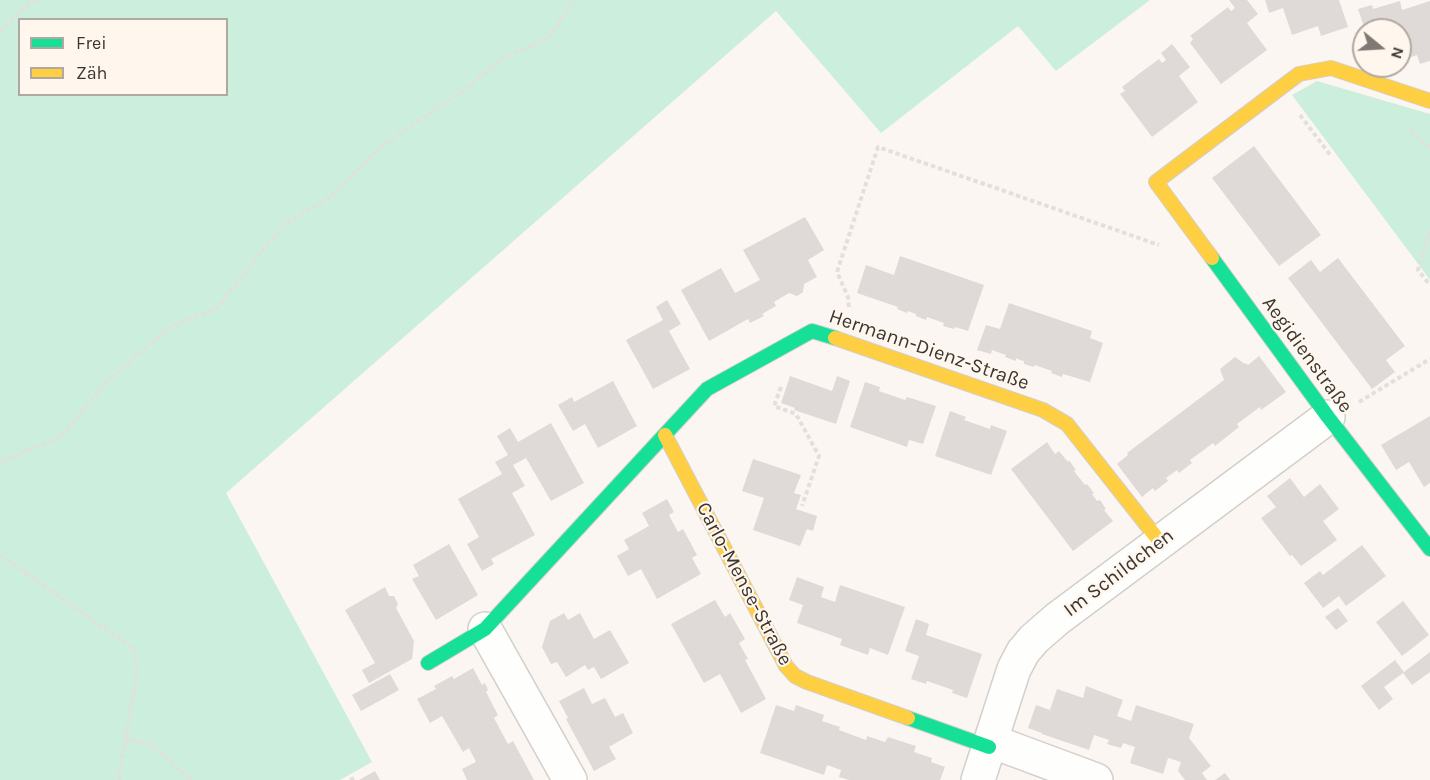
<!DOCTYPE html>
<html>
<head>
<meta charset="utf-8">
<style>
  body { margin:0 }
  #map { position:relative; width:1430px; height:780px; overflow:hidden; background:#fbf6f1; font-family:Karla,sans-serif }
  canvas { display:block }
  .legend { position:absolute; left:18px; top:18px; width:210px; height:78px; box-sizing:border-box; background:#fff6ed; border:2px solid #b0a9a2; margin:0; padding:8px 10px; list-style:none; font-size:18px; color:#3a3632 }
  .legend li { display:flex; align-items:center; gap:12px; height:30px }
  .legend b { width:30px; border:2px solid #b0a9a2 }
  .north { position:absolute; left:1352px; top:18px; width:60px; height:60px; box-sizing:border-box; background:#fff6ed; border:2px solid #b0a9a2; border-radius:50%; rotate:108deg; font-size:16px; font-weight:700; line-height:24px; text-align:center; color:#3a3632 }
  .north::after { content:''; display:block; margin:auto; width:21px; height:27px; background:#7e7975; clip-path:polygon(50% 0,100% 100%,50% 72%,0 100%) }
</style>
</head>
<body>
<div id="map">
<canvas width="1430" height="780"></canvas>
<ul class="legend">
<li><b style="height:8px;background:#16e098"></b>Frei</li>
<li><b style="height:8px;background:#ffcf43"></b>Zäh</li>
</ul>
<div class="north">N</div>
</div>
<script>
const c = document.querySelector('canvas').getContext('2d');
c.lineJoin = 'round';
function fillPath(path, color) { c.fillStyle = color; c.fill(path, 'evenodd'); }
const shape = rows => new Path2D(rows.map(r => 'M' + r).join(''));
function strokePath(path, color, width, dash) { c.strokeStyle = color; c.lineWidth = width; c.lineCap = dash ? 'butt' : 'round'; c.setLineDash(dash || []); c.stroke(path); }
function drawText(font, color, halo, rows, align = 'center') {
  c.font = font + ' Karla,sans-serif'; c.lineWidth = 4.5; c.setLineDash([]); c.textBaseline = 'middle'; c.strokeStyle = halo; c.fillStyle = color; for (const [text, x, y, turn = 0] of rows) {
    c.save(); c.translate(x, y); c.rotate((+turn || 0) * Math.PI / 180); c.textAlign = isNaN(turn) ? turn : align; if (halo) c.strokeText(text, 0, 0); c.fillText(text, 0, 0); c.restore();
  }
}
fillPath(shape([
  [0,0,1150,0,1056,71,1018,26,881,133,776,11,226,493,372,762,340,780,0,780],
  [20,20,226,20,226,94,20,94],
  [1317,81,1430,114,1430,280,1292,95]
]), '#cbefdc');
fillPath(shape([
  [1229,0,1247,0,1258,14,1247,23,1267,50,1221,84,1190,43,1193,39,1190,36,1228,7,1231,11,1235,8],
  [1265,0,1339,0,1348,27,1321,36,1318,26,1292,35,1283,8,1269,13],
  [1400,1,1402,10,1430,1,1430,61,1420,64,1417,55,1400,61,1400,30,1365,30,1358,9,1372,5,1373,9],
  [1172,44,1190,67,1179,76,1198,102,1152,137,1120,94,1125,91,1122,87,1140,73,1159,59,1162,63,1166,60,1161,53],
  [1254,146,1321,235,1279,266,1212,178],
  [805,217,824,250,808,260,817,277,804,284,803,292,797,296,789,293,774,302,776,306,762,314,764,316,750,323,748,319,709,341,681,290,721,268,735,293,760,280,743,250],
  [900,256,984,285,968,331,955,327,954,329,943,326,944,323,927,317,926,320,916,316,916,314,908,311,907,313,897,309,898,307,857,293,866,265,894,275],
  [1338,258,1405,346,1386,360,1395,372,1372,389,1288,278,1311,260,1320,272],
  [667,300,681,324,669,331,690,369,653,389,626,340,663,320,656,307],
  [1009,303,1092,331,1090,338,1103,343,1090,382,1063,374,1062,377,1051,373,1052,371,1035,365,1034,367,1024,364,1024,361,1020,360,1016,358,1016,361,1005,357,1006,355,992,350,991,354,977,350,986,325,1000,329],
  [1259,356,1286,392,1261,410,1260,407,1237,424,1239,427,1215,446,1213,443,1201,452,1190,460,1192,463,1179,473,1177,470,1166,478,1168,481,1155,491,1153,488,1142,497,1117,464,1128,455,1127,453,1224,380,1220,369,1235,357,1245,364,1246,363,1248,365],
  [790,376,832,391,837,376,850,381,836,424,794,410,795,408,781,403],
  [613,381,637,426,598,448,585,424,573,431,558,405,572,397,574,402],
  [865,382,880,387,879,391,905,400,907,397,936,406,923,444,909,440,907,447,850,427],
  [950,411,966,417,964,420,990,429,991,425,1007,431,991,475,935,456],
  [1430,416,1430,483,1424,487,1409,462,1396,470,1381,445],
  [551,423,584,483,551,501,526,458,513,465,525,486,512,493,535,535,491,559,494,564,482,571,467,544,479,537,458,499,502,474,495,462,508,455,497,436,510,428,518,442],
  [1047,442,1055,454,1059,451,1068,462,1069,460,1076,470,1074,471,1085,485,1087,484,1094,493,1092,494,1095,498,1097,501,1100,500,1106,509,1104,510,1113,521,1073,551,1011,469],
  [753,459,801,475,794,493,801,495,796,509,817,516,813,531,807,529,800,546,753,530,764,498,742,491],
  [1290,478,1304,497,1320,484,1339,509,1323,521,1337,540,1301,566,1292,555,1290,556,1261,518,1276,507,1267,496],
  [667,499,674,512,669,515,678,532,683,529,697,555,692,558,701,574,657,599,641,569,628,576,617,556,629,549,624,540,649,526,642,513],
  [449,544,478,595,436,620,412,579,419,576,413,565],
  [1362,545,1386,576,1346,606,1339,596,1323,608,1304,583,1320,571,1323,575],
  [797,577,824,587,821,597,835,602,840,585,905,607,888,655,870,648,868,655,840,645,842,639,797,623,803,605,789,600],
  [385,587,389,596,394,596,398,604,396,608,414,641,412,659,369,683,362,670,375,663,345,610],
  [715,600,725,617,730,613,745,639,739,643,748,659,745,660,766,699,741,713,720,674,704,683,671,624],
  [1403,601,1429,635,1402,656,1376,622],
  [1338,608,1348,621,1336,630,1325,617],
  [564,613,568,620,580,613,594,639,610,630,629,663,601,679,594,667,588,670,585,665,566,677,557,662,551,664,542,647,550,621],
  [916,619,929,624,926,635,982,654,967,698,952,693,953,690,927,681,926,684,911,679,919,656,905,651],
  [1430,652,1430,672,1412,685,1403,673,1384,687,1393,699,1379,710,1361,686,1395,660,1404,672],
  [473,668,482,685,485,683,488,690,486,692,498,715,494,718,508,744,513,741,534,780,467,780,462,769,476,762,469,748,463,752,442,716,430,723,417,699,436,689,434,686,452,676,454,679],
  [390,674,399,690,361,711,352,695],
  [1086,686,1123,700,1117,716,1131,721,1136,705,1194,724,1189,738,1211,766,1202,773,1207,780,1185,780,1178,771,1181,762,1168,758,1163,774,1130,763,1135,747,1123,743,1121,748,1107,744,1109,740,1094,735,1089,750,1042,734,1042,733,1028,728,1036,705,1050,710,1057,689,1083,698],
  [584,688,592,704,605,698,615,717,623,713,633,733,609,747,616,759,594,771,566,719,568,718,559,701],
  [776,705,794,711,796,705,824,715,822,721,840,727,839,730,866,740,867,736,885,742,888,737,916,746,914,752,932,758,931,762,945,767,940,780,849,780,839,777,841,770,827,765,824,775,760,753],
  [375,771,380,780,359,780],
  [1225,773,1230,780,1215,780]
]), '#dfdad7');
const street = shape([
  [485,629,570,780],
  [991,741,1096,780],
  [978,780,1014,669,1023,652,1034,639,1057,619,1328,417]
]);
const fast = shape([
  [1212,258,1328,417,1430,549],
  [428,663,485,629,707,389,812,331,835,338],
  [908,718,989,747]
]);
const slow = shape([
  [1212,258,1156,182,1299,74,1331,68,1430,101],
  [835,338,1043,410,1067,424,1160,542],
  [665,435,786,666,795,676,807,682,908,718]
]);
strokePath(street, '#d3cfcb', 36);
strokePath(fast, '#d3cfcb', 16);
strokePath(slow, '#d3cfcb', 16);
strokePath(shape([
  [0,32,23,8,36,0],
  [1300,115,1331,156],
  [1410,130,1430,148],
  [1430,231,1418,270,1430,285],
  [849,307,848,297,837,272,878,147,1159,245],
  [781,387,774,406,796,414,819,456,802,506],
  [1359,402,1430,359],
  [0,462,61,437,104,384,170,327,217,308,284,224,327,199,383,145,471,85,500,60,548,38,574,0],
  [0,555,134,649,137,671,119,774,119,780],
  [125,738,147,743,164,755,178,769,193,780],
  [350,780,354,778]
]), '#e2e0de', 4, [4.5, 3]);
strokePath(street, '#fefefd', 33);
strokePath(fast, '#16e098', 14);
strokePath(slow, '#ffcf43', 14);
drawText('20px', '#3a3632', '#fff6ed', [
  ["Hermann-Dienz-Straße",929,350,19],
  ["Aegidienstraße",1307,355,54],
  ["Im Schildchen",1119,573,-37],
  ["Carlo-Mense-Straße",744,584,62]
]);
</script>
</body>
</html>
